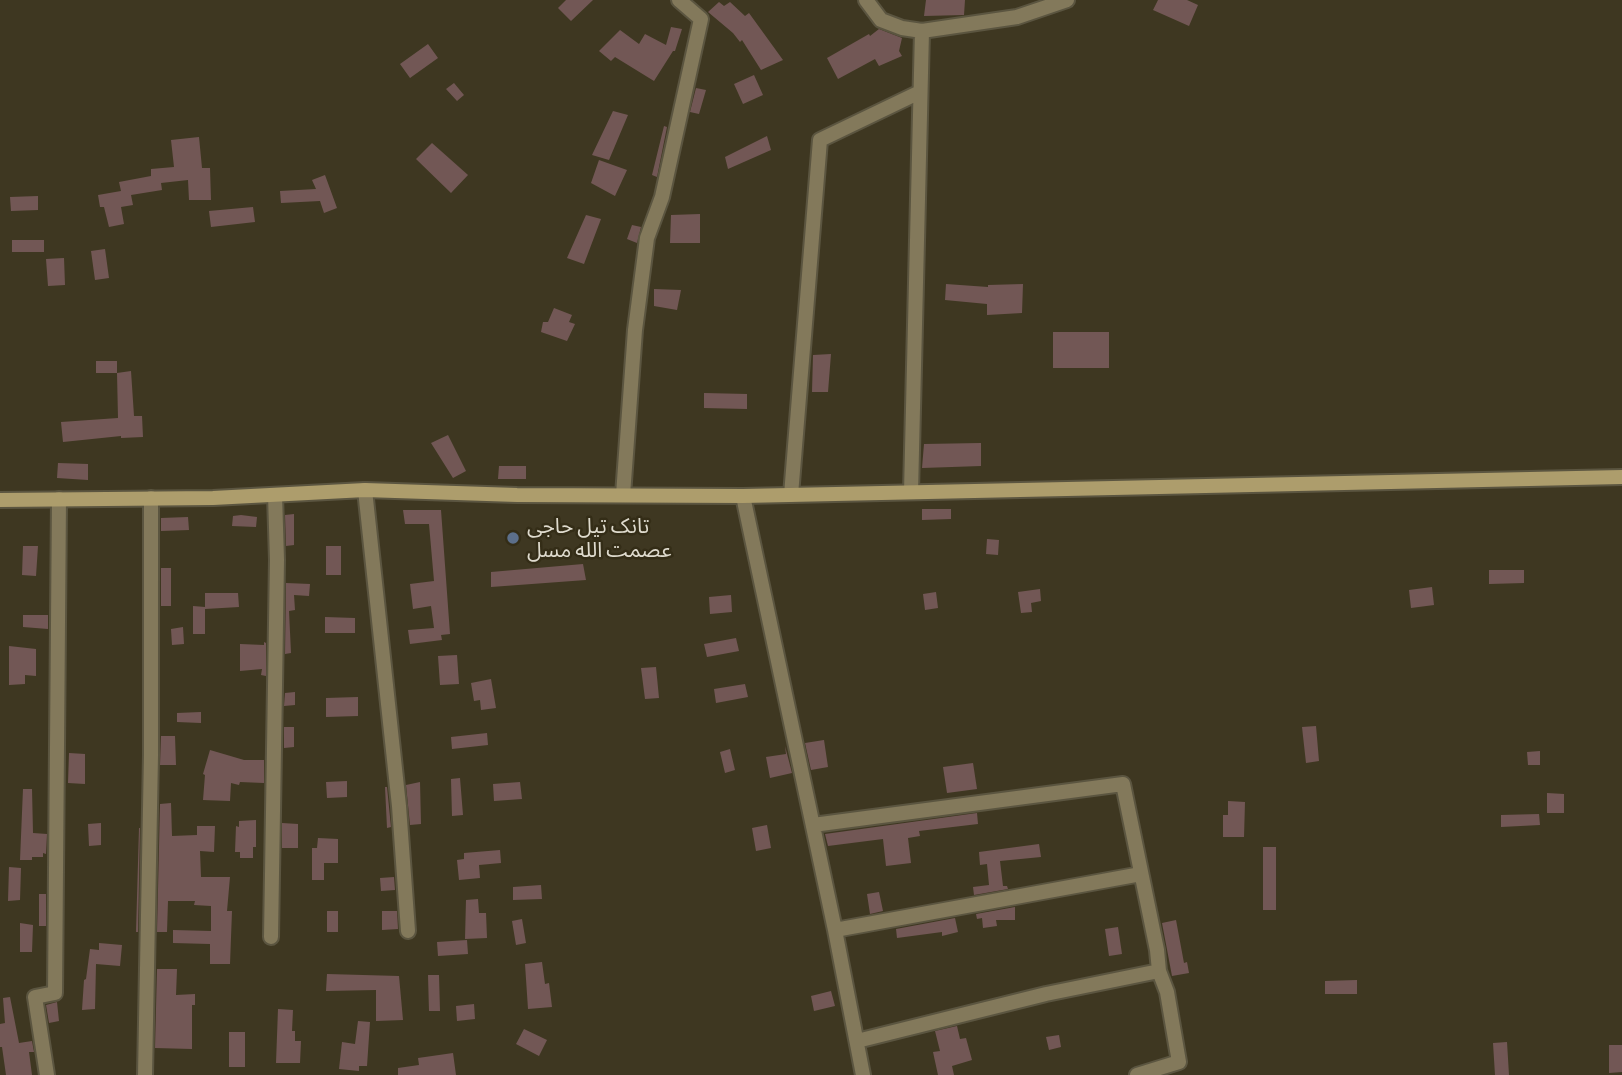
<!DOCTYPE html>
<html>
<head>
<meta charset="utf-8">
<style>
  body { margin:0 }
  canvas { display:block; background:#3e3721 }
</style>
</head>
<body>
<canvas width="1622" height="1075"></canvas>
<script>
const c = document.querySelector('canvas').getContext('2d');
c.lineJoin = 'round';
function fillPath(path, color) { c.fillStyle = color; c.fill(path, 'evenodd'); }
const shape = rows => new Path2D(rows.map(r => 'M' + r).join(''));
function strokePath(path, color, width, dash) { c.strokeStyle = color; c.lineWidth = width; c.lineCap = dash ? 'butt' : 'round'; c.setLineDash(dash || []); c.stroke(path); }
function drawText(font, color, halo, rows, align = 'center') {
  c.font = font + ' Commissioner,"Noto Sans Arabic",sans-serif'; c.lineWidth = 5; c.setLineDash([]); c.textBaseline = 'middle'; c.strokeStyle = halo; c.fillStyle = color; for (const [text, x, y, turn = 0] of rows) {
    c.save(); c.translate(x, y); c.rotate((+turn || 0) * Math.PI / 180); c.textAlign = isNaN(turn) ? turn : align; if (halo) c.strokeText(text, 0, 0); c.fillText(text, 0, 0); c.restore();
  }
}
fillPath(shape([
  [566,0,593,0,571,21,558,8],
  [926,0,965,0,964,15,924,16],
  [1158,0,1187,0,1198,5,1189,26,1153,10],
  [719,2,724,6,730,2,745,16,749,13,783,60,761,70,742,40,740,42,733,33,708,12],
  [671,27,682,29,675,51,673,51,654,81,615,57,611,61,599,51,620,30,639,44,645,34,666,45],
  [879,29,902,38,899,51,902,56,879,66,875,59,838,79,827,58,869,34,870,36],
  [428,44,438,58,410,78,400,64],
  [754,75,763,95,743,104,734,84],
  [454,83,464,95,457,101,446,89],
  [696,88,706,90,699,114,690,112],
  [613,111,628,115,609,160,592,155],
  [664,126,667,127,657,177,652,175],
  [767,136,771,150,728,169,725,157],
  [199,137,202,168,210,168,211,200,189,200,188,180,161,183,162,190,131,195,133,205,121,207,124,224,109,227,104,207,100,207,98,195,121,191,119,182,151,176,151,169,174,167,171,140],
  [432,143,468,175,451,193,416,159],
  [599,160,627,170,615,196,591,183],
  [325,175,337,208,324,213,320,201,281,203,280,191,316,189,312,180],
  [38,196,38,210,11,211,10,197],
  [253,207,255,222,211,227,209,211],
  [700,214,700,243,670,243,671,215],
  [586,215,601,219,584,264,567,258],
  [632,225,641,227,637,243,627,239],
  [12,240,44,240,44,252,12,252],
  [105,249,109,278,95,280,91,251],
  [64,258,65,285,48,286,46,259],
  [946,284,988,287,988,285,1023,284,1022,313,987,315,987,304,945,300],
  [654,289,681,290,677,310,654,306],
  [554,308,572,315,569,322,575,324,567,341,541,332,543,322,548,322],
  [1053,332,1109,332,1109,368,1053,368],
  [831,354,828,392,812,392,813,355],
  [96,361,117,361,117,373,96,373],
  [131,371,134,416,142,416,143,437,121,438,121,436,63,442,61,422,118,418,117,373],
  [704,393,747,394,747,409,704,408],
  [448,435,466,471,453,478,431,443],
  [981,443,981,466,922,468,924,444],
  [58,463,88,464,88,480,57,478],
  [499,466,526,466,526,479,498,479],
  [922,509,951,509,951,519,922,520],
  [403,510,441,510,450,634,441,635,442,640,410,644,408,630,434,628,431,606,413,609,410,584,434,581,429,524,405,524],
  [294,514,294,545,286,546,285,515],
  [241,515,257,517,256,527,232,526,233,516],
  [188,517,189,530,161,531,161,518],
  [987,539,999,540,998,555,986,554],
  [23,546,38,546,36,576,22,575],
  [326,546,341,546,341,575,326,575],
  [583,564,586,580,491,587,491,572],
  [161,568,171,568,171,606,161,606],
  [1489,570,1524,570,1524,583,1489,584],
  [286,583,310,584,309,596,294,595,295,610,289,611,291,653,285,654],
  [1432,587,1434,605,1411,608,1409,590],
  [1040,589,1041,601,1031,603,1032,612,1021,613,1018,592],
  [936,592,938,608,925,610,923,594],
  [205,593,238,593,239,607,205,609,205,634,193,634,193,606,205,607],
  [731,595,732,612,710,614,709,597],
  [23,615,48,615,48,629,23,627],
  [325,617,355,618,355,633,325,633],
  [183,627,184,644,172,645,171,629],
  [736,638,739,651,707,657,704,644],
  [264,642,266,643,266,676,261,675,262,669,240,671,240,644,264,645],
  [9,646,36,649,36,676,25,675,25,684,9,685],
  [457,655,459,684,440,685,438,656],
  [656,667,659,698,645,699,641,668],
  [491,679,496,708,481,710,480,700,474,701,471,683],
  [745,684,748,697,716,703,714,689],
  [295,692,295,705,284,706,285,693],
  [358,697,358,716,326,717,326,698],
  [201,712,201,723,177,722,177,713],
  [1316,726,1319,761,1306,763,1302,727],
  [284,727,294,727,294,747,284,748],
  [487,733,488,745,452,749,451,737],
  [161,736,175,736,176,765,160,765],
  [824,740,828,767,811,770,805,743],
  [785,746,792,773,770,778,766,757,786,754],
  [730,749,735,770,725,773,720,752],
  [210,750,244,760,264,760,264,783,240,782,239,785,231,783,230,801,203,800,205,775,203,774],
  [1540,751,1540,765,1528,765,1527,752],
  [69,753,85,754,85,784,68,783],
  [973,763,977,789,947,793,943,767],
  [460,778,463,815,452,816,451,779],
  [347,781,347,797,327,798,326,782],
  [420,782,421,824,410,825,406,785],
  [520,782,522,799,494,801,493,784],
  [385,787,387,787,391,827,387,828],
  [23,789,32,789,33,833,47,834,46,854,43,853,43,857,32,857,32,860,20,860],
  [1547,793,1564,794,1564,813,1547,813],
  [1228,801,1245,802,1244,837,1223,837,1223,815,1228,815],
  [171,803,172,836,197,835,197,826,215,826,214,852,200,851,201,877,230,877,227,911,232,911,230,964,210,964,210,944,173,943,173,930,211,931,211,906,194,905,195,901,168,901,167,932,157,932,160,804],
  [977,813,978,824,919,831,920,836,908,838,911,863,886,866,883,839,828,846,825,834],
  [1539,814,1540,825,1501,827,1501,815],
  [256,820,256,847,253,847,253,858,240,858,240,852,235,852,236,826,239,827,239,821],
  [101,823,101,845,89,846,88,824],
  [282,823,298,824,298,848,282,848],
  [767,825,771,848,756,851,752,828],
  [139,828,140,828,138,932,136,932],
  [318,838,338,839,338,863,324,863,324,880,312,880,312,848,317,848],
  [1039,844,1041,857,1000,861,1003,886,1007,886,1008,889,974,895,973,887,989,885,987,864,980,865,979,852],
  [1263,847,1276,847,1276,910,1263,910],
  [500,850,501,863,479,865,480,878,459,880,457,860,464,859,464,853],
  [9,867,21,868,20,900,8,901],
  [394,877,395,890,381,891,380,878],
  [541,885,542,899,513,900,513,887],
  [879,892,883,911,870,914,867,894],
  [39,894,46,894,46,926,39,926],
  [478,899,479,913,486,913,487,938,465,939,466,900],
  [1015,907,1015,920,996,920,997,926,983,928,982,918,977,919,976,914],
  [327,911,338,911,338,932,327,932],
  [382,911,397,911,398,929,382,930],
  [955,918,958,932,942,936,942,932,897,938,896,929],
  [522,919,526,943,516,945,512,921],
  [1176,920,1184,963,1187,962,1189,973,1172,976,1162,923],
  [20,923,33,925,32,952,20,952],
  [1118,927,1122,954,1109,956,1105,929],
  [467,940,468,954,438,956,437,942],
  [99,943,122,945,120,966,96,964,95,1009,82,1010,84,980,86,979,90,949,99,950],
  [542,962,545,984,549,983,552,1007,528,1009,525,964],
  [157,969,177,969,176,995,195,994,195,1005,192,1005,192,1049,155,1048],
  [327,974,399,976,403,1020,376,1021,376,990,326,991],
  [428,975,439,975,440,1011,429,1011],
  [1357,980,1357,994,1325,994,1325,981],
  [831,991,835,1006,814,1011,811,996],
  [10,997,19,1043,32,1041,34,1052,29,1052,32,1075,6,1075,2,1047,0,1047,0,1024,5,1023,3,998],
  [57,1002,59,1021,49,1023,46,1005],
  [474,1004,475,1019,457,1021,456,1006],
  [278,1009,293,1010,292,1031,295,1031,295,1041,301,1041,300,1063,276,1063],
  [358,1021,370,1022,367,1066,359,1066,359,1071,339,1069,342,1042,355,1044],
  [957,1026,960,1039,966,1038,972,1060,952,1066,954,1075,938,1075,933,1052,940,1051,935,1031],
  [524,1029,547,1040,539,1056,516,1044],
  [229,1032,245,1032,245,1067,229,1067],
  [1059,1035,1061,1047,1049,1050,1046,1037],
  [1507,1042,1509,1075,1495,1075,1493,1043],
  [1609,1045,1622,1045,1622,1072,1609,1073],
  [453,1053,456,1075,398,1075,398,1068,419,1065,418,1058]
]), '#725755');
const street = shape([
  [866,0,881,20,902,28,922,31,1017,17,1067,0],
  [365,490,399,806,408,931],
  [911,492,922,31],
  [623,495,635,330,647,238,662,197,701,19,679,0],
  [791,495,820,140,920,92],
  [743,496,835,930,863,1075],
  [813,825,1123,784,1157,950,1159,971,1167,992,1179,1062,1137,1075],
  [835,930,1141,874],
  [271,937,277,560,275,495],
  [857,1041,1046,994,1159,971],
  [47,1075,35,997,55,993,59,499],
  [145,1075,151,755,151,498]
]);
const secondary = shape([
  [0,500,213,498,365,490,517,495,743,496,1622,477]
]);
strokePath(street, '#5b5540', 18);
strokePath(secondary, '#5b5540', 18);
strokePath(street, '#83795b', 14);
strokePath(secondary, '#ad9d6c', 14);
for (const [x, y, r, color] of [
  [513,538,7,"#5c6f8a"]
]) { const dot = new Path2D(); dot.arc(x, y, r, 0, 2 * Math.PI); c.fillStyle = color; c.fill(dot); strokePath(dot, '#342d17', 2.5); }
drawText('21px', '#dfdbce', '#342d17', [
  ["تانک تیل حاجی",527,526],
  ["عصمت الله مسل",527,550]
], 'left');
</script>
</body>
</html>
